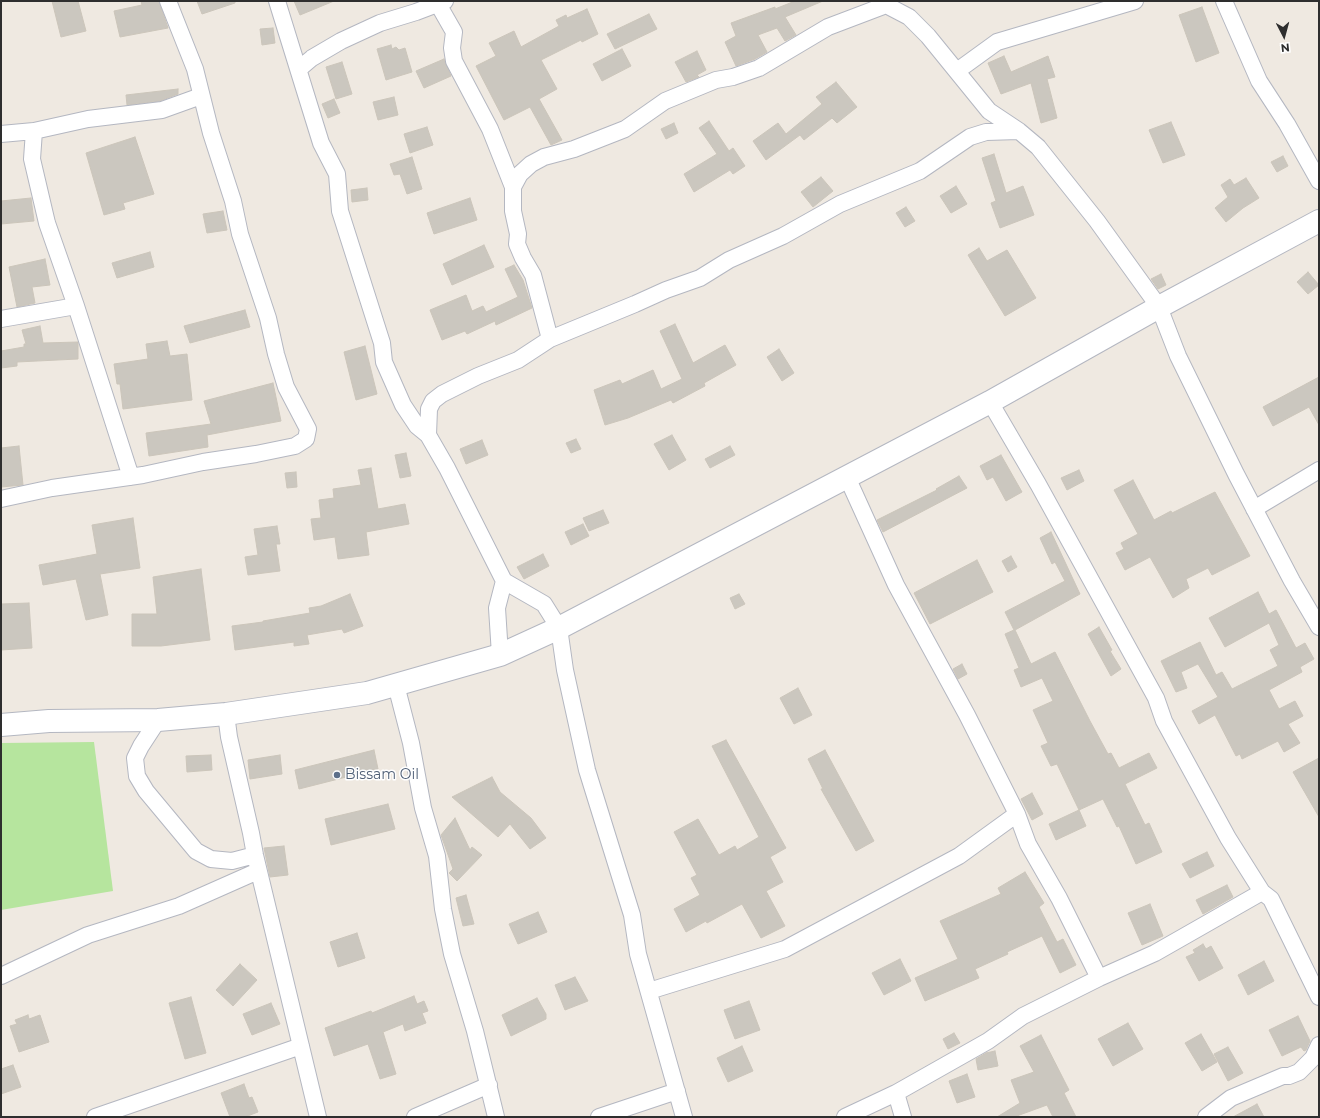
<!DOCTYPE html>
<html>
<head>
<meta charset="utf-8">
<style>
  body { margin:0 }
  #map { position:relative; width:1320px; height:1118px; overflow:hidden; background:#efe9e1; font-family:Montserrat,sans-serif }
  canvas { display:block }
  .frame { position:absolute; inset:0; border:2px solid #2e2e2e; pointer-events:none }
  .north { position:absolute; left:1264px; top:16px; width:40px; height:40px; -webkit-text-stroke:3px #fff; paint-order:stroke; rotate:174deg; font-size:11px; font-weight:700; line-height:16px; text-align:center; color:#2e2e2e }
  .north::after { content:''; display:block; margin:auto; width:14px; height:18px; background:#2e2e2e; clip-path:polygon(50% 0,100% 100%,50% 72%,0 100%) }
</style>
</head>
<body>
<div id="map">
<canvas width="1320" height="1118"></canvas>
<div class="frame"></div>
<div class="north">N</div>
</div>
<script>
const c = document.querySelector('canvas').getContext('2d');
c.lineJoin = 'round';
function fillPath(path, color) { c.fillStyle = color; c.fill(path, 'evenodd'); }
const shape = rows => new Path2D(rows.map(r => 'M' + r).join(''));
function strokePath(path, color, width, dash) { c.strokeStyle = color; c.lineWidth = width; c.lineCap = dash ? 'butt' : 'round'; c.setLineDash(dash || []); c.stroke(path); }
function drawText(font, color, halo, rows, align = 'center') {
  c.font = font + ' Montserrat,sans-serif'; c.lineWidth = 3; c.setLineDash([]); c.textBaseline = 'middle'; c.strokeStyle = halo; c.fillStyle = color; for (const [text, x, y, turn = 0] of rows) {
    c.save(); c.translate(x, y); c.rotate((+turn || 0) * Math.PI / 180); c.textAlign = isNaN(turn) ? turn : align; if (halo) c.strokeText(text, 0, 0); c.fillText(text, 0, 0); c.restore();
  }
}
fillPath(shape([
  [94,742,113,891,1,910,1,743]
]), '#b6e59e');
const building = shape([
  [52,1,78,1,86,31,61,37,52,1],
  [141,1,159,1,168,28,120,37,114,11,142,5,141,1],
  [197,1,235,1,235,3,202,14,197,1],
  [294,1,334,1,300,15,294,1],
  [795,1,823,1,785,17,796,35,785,41,777,28,758,35,767,52,755,59,736,66,725,42,736,36,731,23,775,7,775,9,795,1],
  [1202,7,1219,53,1196,62,1179,15,1202,7],
  [587,9,598,34,582,42,581,40,541,60,557,89,539,99,562,140,551,145,530,107,504,120,476,66,496,56,489,43,514,31,521,47,559,26,556,20,566,15,567,18,587,9],
  [649,14,657,29,615,49,607,34,649,14],
  [273,28,275,43,262,45,260,29,273,28],
  [391,45,392,49,396,47,399,50,405,48,412,72,386,80,377,49,391,45],
  [622,49,631,66,602,81,593,64,622,49],
  [697,51,706,70,697,75,699,77,686,82,675,62,697,51],
  [1004,56,1011,72,1048,56,1055,77,1047,79,1057,118,1041,123,1031,83,1001,94,988,63,1004,56],
  [444,59,451,76,424,88,416,71,444,59],
  [342,62,352,94,336,99,326,67,342,62],
  [836,82,857,107,837,123,832,118,804,140,800,135,766,160,753,141,778,123,786,134,822,104,816,97,836,82],
  [178,89,178,94,160,101,127,105,126,95,178,89],
  [394,97,398,115,378,120,373,102,394,97],
  [334,99,340,113,328,118,322,104,334,99],
  [709,121,729,151,733,148,745,166,733,174,730,170,694,192,684,174,717,154,699,128,709,121],
  [1171,122,1185,155,1163,163,1149,130,1171,122],
  [674,123,678,133,666,139,661,129,674,123],
  [427,127,433,145,410,153,404,134,427,127],
  [135,137,154,194,123,203,125,209,104,215,86,153,135,137],
  [994,154,1006,193,1023,186,1034,215,1000,228,991,203,996,201,982,158,994,154],
  [1283,156,1288,166,1277,172,1271,162,1283,156],
  [412,157,422,189,407,194,400,174,394,175,390,164,412,157],
  [821,177,833,191,813,207,801,192,821,177],
  [1246,178,1259,198,1243,208,1226,222,1215,208,1228,197,1221,185,1230,179,1234,185,1246,178],
  [956,186,967,204,951,213,940,196,956,186],
  [367,188,368,200,352,202,351,190,367,188],
  [31,198,34,221,1,224,1,201,31,198],
  [470,198,477,220,434,234,427,213,470,198],
  [906,207,915,221,905,227,896,213,906,207],
  [223,211,227,230,207,233,203,214,223,211],
  [484,245,494,267,452,285,443,264,484,245],
  [979,248,987,261,1007,250,1036,298,1005,316,968,255,979,248],
  [150,252,154,267,117,278,112,263,150,252],
  [45,259,50,285,32,287,35,303,17,307,9,267,45,259],
  [514,265,523,280,532,308,496,325,495,321,467,334,465,331,442,340,430,310,466,295,472,311,483,306,486,312,518,297,505,269,514,265],
  [1308,272,1319,285,1308,294,1297,282,1308,272],
  [1161,274,1166,285,1158,289,1151,279,1161,274],
  [245,310,250,327,190,343,184,326,245,310],
  [675,324,693,363,725,345,736,365,704,383,705,386,673,403,671,400,628,418,605,425,594,390,620,380,622,384,653,370,661,389,682,379,660,331,675,324],
  [40,326,43,343,78,342,78,359,17,362,17,366,1,368,1,351,24,347,24,344,26,344,22,330,40,326],
  [167,341,170,356,187,354,192,400,123,409,120,384,117,384,114,364,148,359,146,344,167,341],
  [365,346,377,394,356,400,344,352,365,346],
  [779,349,794,373,782,381,767,357,779,349],
  [1319,377,1319,425,1309,407,1273,426,1263,407,1319,377],
  [273,383,281,421,207,435,208,447,149,456,146,433,211,424,204,401,273,383],
  [672,435,686,460,669,470,654,444,672,435],
  [576,439,581,449,571,453,566,443,576,439],
  [482,440,488,455,466,464,460,449,482,440],
  [19,446,23,485,1,487,1,448,19,446],
  [730,446,735,455,710,468,705,459,730,446],
  [406,453,411,476,400,478,395,455,406,453],
  [1001,455,1022,492,1006,501,993,477,987,480,980,466,1001,455],
  [371,468,378,509,405,504,409,524,366,532,369,555,338,559,335,537,314,540,311,519,321,518,319,500,334,498,333,489,361,485,358,470,371,468],
  [1079,470,1084,481,1067,490,1061,478,1079,470],
  [296,472,297,487,287,488,285,473,296,472],
  [959,476,967,488,883,532,877,520,937,490,936,489,959,476],
  [1133,480,1154,520,1171,511,1172,513,1215,492,1250,556,1212,575,1208,568,1186,579,1189,588,1173,598,1150,557,1125,570,1116,553,1124,549,1121,543,1138,534,1114,490,1133,480],
  [603,510,609,523,589,531,583,518,603,510],
  [133,518,140,568,100,574,108,615,86,620,76,579,43,585,39,565,97,554,92,525,133,518],
  [583,524,589,536,571,545,565,532,583,524],
  [277,526,280,544,276,544,280,571,248,575,245,557,258,555,254,529,277,526],
  [1051,532,1080,594,1015,630,1031,664,1055,652,1090,721,1108,754,1111,753,1119,768,1149,753,1157,768,1125,784,1145,825,1149,823,1162,852,1136,864,1119,826,1117,827,1103,799,1079,810,1057,764,1051,766,1041,746,1048,743,1033,710,1053,701,1042,678,1021,687,1014,670,1019,668,1005,634,1014,630,1005,612,1065,581,1055,562,1052,564,1040,538,1051,532],
  [543,554,549,566,524,579,517,567,543,554],
  [1011,556,1017,567,1008,572,1002,561,1011,556],
  [977,560,993,592,930,624,914,593,977,560],
  [201,569,210,640,161,646,132,646,132,614,157,614,153,577,201,569],
  [1258,592,1269,614,1276,610,1296,648,1305,643,1314,659,1300,667,1302,672,1269,690,1279,709,1295,701,1303,716,1288,724,1300,743,1284,752,1278,741,1242,759,1240,754,1236,756,1215,715,1199,724,1192,711,1218,697,1198,664,1181,672,1187,688,1176,692,1161,661,1200,642,1216,675,1222,672,1232,689,1278,666,1270,650,1279,645,1269,623,1225,647,1209,618,1258,592],
  [350,594,363,626,344,633,342,629,307,635,309,644,294,646,294,642,235,650,232,626,263,622,263,621,310,613,309,608,321,606,350,594],
  [739,594,745,604,735,609,730,598,739,594],
  [29,603,32,648,1,650,1,604,29,603],
  [1099,627,1112,650,1110,651,1121,669,1111,676,1088,634,1099,627],
  [962,664,967,674,958,679,953,669,962,664],
  [798,688,812,715,794,724,780,698,798,688],
  [726,740,786,848,770,857,783,882,766,891,785,926,761,938,742,904,707,923,706,921,686,932,674,909,700,895,691,878,697,875,674,832,698,819,719,855,735,846,737,850,759,837,712,746,726,740],
  [374,750,378,769,299,789,295,770,374,750],
  [825,750,874,841,856,851,821,789,823,789,808,759,825,750],
  [211,755,212,770,187,772,186,756,211,755],
  [280,755,282,774,250,779,248,760,280,755],
  [1319,758,1319,817,1293,772,1319,758],
  [492,777,500,792,531,818,546,838,530,849,510,824,498,837,452,797,492,777],
  [1032,793,1043,814,1032,820,1021,799,1032,793],
  [388,804,395,829,331,845,325,819,388,804],
  [1079,810,1086,826,1056,840,1049,824,1079,810],
  [455,818,470,850,472,847,482,855,457,881,449,873,453,869,441,835,455,818],
  [284,846,288,875,270,877,264,848,284,846],
  [1207,852,1214,866,1190,878,1182,864,1207,852],
  [1025,872,1044,903,1039,907,1057,942,1063,939,1076,965,1060,973,1042,936,1007,952,1008,954,975,969,979,978,925,1001,915,978,958,959,940,921,1001,894,998,888,1025,872],
  [1227,885,1233,897,1203,914,1196,900,1227,885],
  [466,895,474,924,463,926,456,898,466,895],
  [1150,904,1163,936,1142,945,1128,913,1150,904],
  [538,912,547,932,518,944,509,924,538,912],
  [357,933,365,958,338,967,330,942,357,933],
  [1203,944,1206,949,1211,946,1223,968,1199,981,1186,957,1195,953,1193,950,1203,944],
  [900,959,911,981,884,995,872,973,900,959],
  [1264,961,1274,981,1248,995,1238,975,1264,961],
  [240,964,257,980,233,1006,216,990,240,964],
  [575,977,588,1001,565,1010,555,985,575,977],
  [414,996,417,1004,424,1001,428,1011,422,1013,426,1023,405,1031,403,1024,383,1032,396,1074,380,1079,368,1044,334,1056,325,1028,371,1011,372,1013,414,996],
  [191,997,206,1053,185,1059,169,1003,191,997],
  [537,998,546,1014,546,1019,511,1036,502,1015,537,998],
  [749,1001,760,1030,735,1039,724,1010,749,1001],
  [271,1003,280,1024,252,1035,243,1014,271,1003],
  [28,1015,29,1019,40,1015,49,1042,19,1052,10,1026,17,1024,15,1020,28,1015],
  [1298,1016,1310,1041,1306,1050,1304,1051,1301,1047,1282,1056,1269,1030,1298,1016],
  [1128,1023,1143,1049,1113,1066,1098,1039,1128,1023],
  [954,1033,960,1043,948,1049,943,1039,954,1033],
  [1201,1034,1217,1062,1202,1071,1185,1043,1201,1034],
  [1041,1035,1069,1090,1064,1093,1076,1117,1053,1117,1047,1105,1014,1117,997,1117,1020,1103,1011,1080,1034,1072,1020,1046,1041,1035],
  [742,1046,753,1071,728,1082,717,1058,742,1046],
  [1228,1047,1243,1073,1228,1081,1214,1054,1228,1047],
  [995,1051,998,1066,978,1070,976,1059,986,1053,995,1051],
  [13,1065,21,1087,1,1094,1,1069,13,1065],
  [967,1074,975,1097,957,1103,949,1081,967,1074],
  [244,1084,249,1098,252,1097,258,1112,245,1117,230,1117,221,1093,244,1084],
  [1257,1104,1264,1117,1233,1117,1257,1104]
]);
fillPath(building, '#cbc7bf');
strokePath(building, '#cbc5ba', 1);
const minor = shape([
  [277,1,321,143,337,174,340,211,382,343,384,362,403,405,417,426,428,435,447,468,504,581,497,608,500,655],
  [882,1,886,5,909,17,928,36,989,111,1019,131,1038,147,1097,221,1159,307,1178,356,1236,474,1292,581,1319,627],
  [1224,1,1259,81,1287,124,1319,181],
  [438,4,454,32,452,48,454,61,490,129,513,187],
  [299,69,312,58,341,41,380,23,416,12,445,1],
  [957,71,997,42,1135,1],
  [1,134,34,131],
  [1,319,76,306],
  [550,339,533,275,523,258,517,244,518,234,513,211,513,187,520,174,531,164,544,157,574,149,625,129,665,101,716,80,733,77,759,68,828,27,886,5],
  [990,402,1038,484,1156,698,1164,721,1228,838,1262,892,1271,899,1319,997],
  [428,435,429,409,433,401,442,394,478,376,518,360,550,339,635,304,666,290,700,278,729,260,783,236,840,204,920,171,970,137,986,132,1019,131],
  [131,477,76,306,47,223,32,159,34,131,88,119,162,110,201,96],
  [847,477,896,585,967,715,1017,814,1028,844,1059,898,1099,978],
  [1,499,52,488,143,475,203,462,256,454,295,446,306,439,308,429,286,387,276,354,268,318,240,234,233,201,211,133,195,69,168,1],
  [1254,509,1319,470],
  [504,581,544,604,559,628,565,670,587,770,632,915,638,954,684,1117],
  [396,685,411,743,423,808,437,856,443,909,452,954,475,1031,496,1117],
  [226,714,229,737,251,833,255,855,318,1117],
  [158,720,141,746,135,758,137,776,146,791,196,851,211,859,232,861,255,855],
  [1,976,88,935,179,906,258,871],
  [649,991,785,949,959,856,1017,814],
  [95,1117,301,1046],
  [415,1117,489,1085],
  [599,1117,677,1091],
  [845,1117,896,1093],
  [903,1117,896,1093,988,1041,1023,1016,1099,978,1155,953,1262,892],
  [1206,1117,1231,1098,1283,1076,1289,1076,1299,1072,1313,1058,1319,1045]
]);
const secondary = shape([
  [1,725,49,721,158,720,226,714,367,693,500,655,559,628,990,402,1159,307,1319,221]
]);
strokePath(minor, '#b4b7c1', 18);
strokePath(secondary, '#b4b7c1', 24);
strokePath(minor, '#fff', 16);
strokePath(secondary, '#fff', 22);
for (const [x, y, r, color] of [
  [337,775,4,"#5c6f8a"]
]) { const dot = new Path2D(); dot.arc(x, y, r, 0, 2 * Math.PI); c.fillStyle = color; c.fill(dot); strokePath(dot, '#fff', 1.5); }
drawText('14px', '#4e5e75', '#fff', [
  ["Bissam Oil",345,775]
], 'left');
</script>
</body>
</html>
